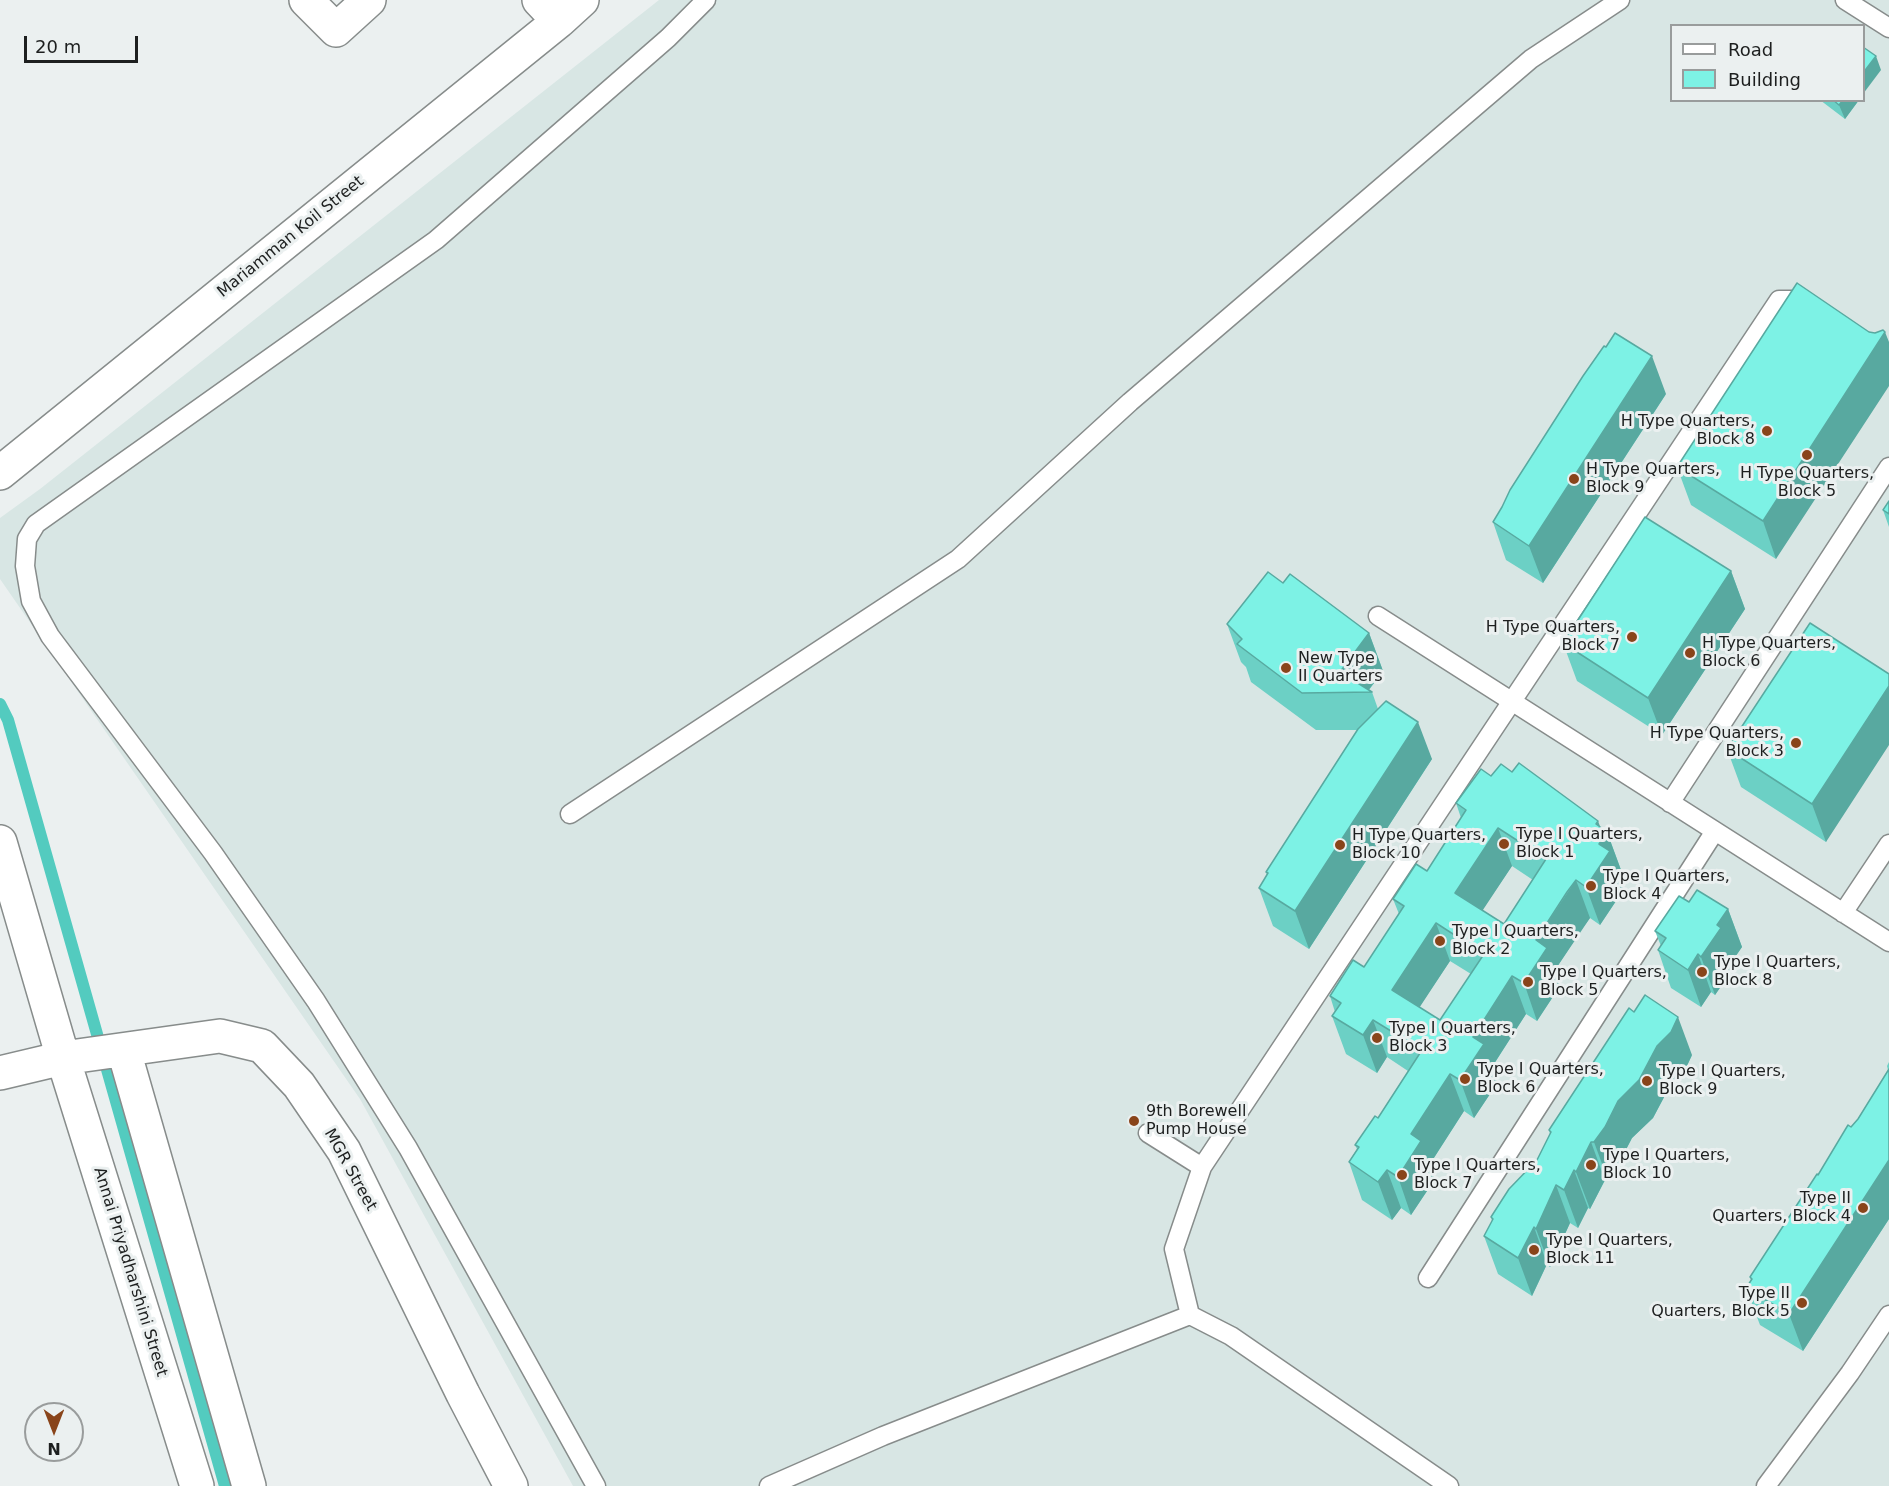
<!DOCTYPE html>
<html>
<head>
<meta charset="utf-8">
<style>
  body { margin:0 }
  #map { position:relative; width:1889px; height:1486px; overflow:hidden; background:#ebf0f0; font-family:"DejaVu Sans",sans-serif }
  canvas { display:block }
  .legend { position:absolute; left:1670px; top:24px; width:195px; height:78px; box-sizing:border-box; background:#ebf0f0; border:2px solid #999c9c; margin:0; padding:8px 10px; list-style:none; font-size:18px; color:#1d1f1f }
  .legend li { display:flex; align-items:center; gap:12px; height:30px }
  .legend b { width:30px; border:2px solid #999c9c }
  .north { position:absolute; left:24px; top:1402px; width:60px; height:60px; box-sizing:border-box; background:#ebf0f0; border:2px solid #999c9c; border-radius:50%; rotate:180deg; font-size:16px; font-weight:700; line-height:24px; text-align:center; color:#1d1f1f }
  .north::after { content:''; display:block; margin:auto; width:21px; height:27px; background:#89441a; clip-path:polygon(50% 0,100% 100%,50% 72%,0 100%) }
  .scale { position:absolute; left:24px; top:36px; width:114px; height:27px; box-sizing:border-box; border:3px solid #1d1f1f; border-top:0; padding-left:8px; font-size:18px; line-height:21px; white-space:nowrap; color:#1d1f1f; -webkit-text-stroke:4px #ebf0f0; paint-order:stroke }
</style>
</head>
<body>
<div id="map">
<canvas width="1889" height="1486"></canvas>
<ul class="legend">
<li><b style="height:8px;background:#fff"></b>Road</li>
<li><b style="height:16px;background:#7df2e5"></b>Building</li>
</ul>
<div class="north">N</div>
<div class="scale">20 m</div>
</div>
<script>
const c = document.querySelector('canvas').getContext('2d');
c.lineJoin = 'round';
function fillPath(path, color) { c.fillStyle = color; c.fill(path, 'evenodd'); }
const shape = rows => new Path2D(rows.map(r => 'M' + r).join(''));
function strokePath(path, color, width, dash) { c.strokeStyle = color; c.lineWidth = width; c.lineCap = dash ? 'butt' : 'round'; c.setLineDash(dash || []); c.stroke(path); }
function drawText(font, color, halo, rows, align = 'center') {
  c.font = font + ' "DejaVu Sans",sans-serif'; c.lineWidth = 6; c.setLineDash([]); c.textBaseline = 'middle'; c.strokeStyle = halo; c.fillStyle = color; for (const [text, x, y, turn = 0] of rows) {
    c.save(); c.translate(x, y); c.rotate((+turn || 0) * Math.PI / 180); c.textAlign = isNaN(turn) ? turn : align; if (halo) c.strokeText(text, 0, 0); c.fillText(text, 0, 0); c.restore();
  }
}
fillPath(shape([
  [659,0,1889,0,1889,1486,573,1486,360,1099,0,579,0,518,40,489],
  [1672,26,1864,26,1864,100,1672,100]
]), '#d8e6e4');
strokePath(shape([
  [0,704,8,720,225,1486]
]), '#53cbbf', 12);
const service = shape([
  [1845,0,1889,28],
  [1378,616,1889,942],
  [1670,803,1889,467],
  [570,814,958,559,1130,402,1531,59,1620,0],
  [1843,913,1889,844],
  [1148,1133,1202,1167],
  [1428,1278,1715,831],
  [1190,1315,1174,1249,1202,1167,1779,300,1800,300,1807,305],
  [596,1486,408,1148,316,1001,213,853,50,636,31,601,25,566,27,539,36,524,436,240,668,38,706,0],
  [769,1486,883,1436,1190,1315,1231,1336,1449,1486],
  [1766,1486,1850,1373,1889,1315]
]);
const minor = shape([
  [306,0,336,30,369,0],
  [539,0,559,21],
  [0,473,559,21,582,0],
  [0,842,63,1058,197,1486],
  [124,1051,249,1486],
  [0,1073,63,1058,220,1036,262,1046,299,1085,344,1151,463,1394,511,1486]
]);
strokePath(service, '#878c8b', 21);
strokePath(minor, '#878c8b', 36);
strokePath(service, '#fff', 18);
strokePath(minor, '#fff', 33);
fillPath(shape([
  [1820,100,1859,100,1845,119],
  [1797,283,1776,559,1691,505,1677,467],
  [1666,394,1543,583,1506,560,1493,522],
  [1889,501,1889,527,1883,510],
  [1731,571,1745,609,1662,735,1577,681,1563,643],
  [1283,583,1369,633,1383,671,1369,690,1372,692,1378,709,1432,759,1309,949,1273,926,1259,888,1267,875,1266,872,1358,730,1316,730,1251,682,1246,667,1241,662,1227,624],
  [1889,674,1826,842,1741,787,1727,749],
  [1512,772,1607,832,1621,870,1618,874,1624,889,1600,925,1590,918,1581,930,1555,970,1560,986,1537,1021,1526,1014,1492,1067,1498,1082,1474,1118,1464,1111,1430,1164,1435,1179,1411,1215,1401,1208,1392,1220,1362,1200,1349,1162,1357,1149,1355,1145,1378,1118,1408,1071,1387,1057,1377,1073,1346,1054,1332,1016,1335,1012,1330,996,1364,967,1399,914,1393,899,1427,871,1461,818,1456,803,1491,776],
  [1512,866,1533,880,1504,924,1482,910],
  [1450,961,1471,974,1440,1020,1419,1007],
  [1689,902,1728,909,1742,947,1733,960,1735,966,1715,995,1711,992,1701,1007,1671,988,1658,950,1661,946,1655,931],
  [1692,1055,1685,1070,1671,1084,1653,1118,1632,1138,1618,1165,1608,1180,1605,1180,1590,1209,1588,1208,1578,1228,1570,1223,1550,1267,1547,1264,1532,1296,1498,1274,1484,1236,1492,1221,1491,1217,1537,1160,1550,1134,1549,1130],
  [1889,1062,1889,1219,1803,1351,1760,1325,1746,1288,1751,1281,1750,1277,1818,1175,1858,1119,1888,1070,1887,1066]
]), '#6cd0c5');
fillPath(shape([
  [1876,56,1881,70,1863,94,1863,73],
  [1843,100,1859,100,1845,119,1839,105],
  [1885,332,1889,342,1889,386,1776,559,1763,521],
  [1652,356,1666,394,1543,583,1529,546],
  [1731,571,1745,609,1662,735,1648,698],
  [1369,633,1383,671,1367,692,1340,672],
  [1889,686,1889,745,1826,842,1812,804],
  [1418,722,1432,759,1309,949,1295,911],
  [1598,821,1604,837,1607,832,1621,870,1618,874,1624,889,1600,925,1586,887,1596,824],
  [1498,828,1512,866,1469,931,1455,893],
  [1576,880,1590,918,1555,970,1560,986,1537,1021,1524,983,1536,940],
  [1728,909,1742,947,1733,960,1735,966,1715,995,1701,957,1717,925],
  [1436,923,1450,961,1406,1028,1392,990],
  [1698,954,1711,992,1701,1007,1688,970],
  [1512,976,1526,1014,1492,1067,1498,1082,1474,1118,1460,1080,1473,1037],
  [1678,1017,1692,1055,1685,1070,1671,1084,1653,1118,1632,1138,1618,1165,1608,1180,1594,1142,1618,1101],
  [1373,1020,1387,1057,1377,1073,1363,1035],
  [1450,1074,1464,1111,1430,1164,1435,1179,1411,1215,1398,1177,1411,1134],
  [1591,1142,1605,1180,1590,1209,1576,1172],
  [1889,1160,1889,1219,1803,1351,1789,1314],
  [1387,1170,1401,1208,1392,1220,1378,1182],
  [1574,1170,1588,1208,1578,1228,1564,1190],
  [1556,1185,1570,1223,1550,1267,1536,1229],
  [1534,1227,1547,1264,1532,1296,1518,1258]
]), '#58a9a0');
const building = shape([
  [1863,47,1876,56,1863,73,1863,47],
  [1833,100,1843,100,1839,105,1833,100],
  [1797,283,1869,332,1875,333,1883,330,1885,332,1763,521,1677,467,1797,283],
  [1615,333,1652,356,1529,546,1493,522,1502,507,1510,490,1583,376,1604,346,1606,347,1615,333],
  [1889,501,1889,514,1883,510,1889,501],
  [1645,517,1731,571,1648,698,1563,643,1645,517],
  [1268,572,1283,583,1290,574,1369,633,1340,672,1372,692,1302,693,1237,644,1242,639,1227,624,1268,572],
  [1810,623,1889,674,1889,686,1812,804,1727,749,1810,623],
  [1386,701,1418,722,1295,911,1259,888,1268,873,1266,872,1358,729,1386,701],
  [1519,763,1598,821,1596,824,1607,832,1599,844,1610,851,1586,887,1576,880,1567,892,1536,940,1547,948,1524,983,1512,976,1473,1037,1484,1044,1460,1080,1450,1074,1411,1134,1421,1141,1398,1177,1387,1170,1378,1182,1349,1162,1359,1147,1355,1145,1375,1116,1378,1118,1422,1050,1373,1020,1363,1035,1332,1016,1341,1003,1330,996,1353,960,1364,967,1404,906,1393,899,1416,864,1427,871,1466,810,1456,803,1481,769,1491,776,1501,764,1512,772,1519,763],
  [1498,828,1546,859,1504,924,1455,893,1498,828],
  [1436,923,1484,954,1440,1020,1392,990,1436,923],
  [1697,890,1728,909,1717,925,1721,928,1701,957,1698,954,1688,970,1658,950,1666,938,1655,931,1679,896,1689,902,1697,890],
  [1645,995,1678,1017,1671,1032,1657,1046,1639,1080,1618,1101,1605,1127,1594,1142,1591,1142,1576,1172,1574,1170,1564,1190,1556,1185,1536,1229,1534,1227,1518,1258,1484,1236,1493,1219,1491,1217,1509,1189,1537,1160,1551,1132,1549,1130,1629,1008,1634,1012,1645,995],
  [1889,1069,1889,1160,1789,1314,1746,1288,1752,1279,1750,1277,1817,1174,1818,1175,1848,1125,1851,1127,1858,1119,1889,1069]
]);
fillPath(building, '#7df2e5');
strokePath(building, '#58a9a0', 1.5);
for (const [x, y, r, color] of [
  [1767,431,6,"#89441a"],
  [1807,455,6,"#89441a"],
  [1574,479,6,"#89441a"],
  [1632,637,6,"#89441a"],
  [1690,653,6,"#89441a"],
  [1286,668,6,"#89441a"],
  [1796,743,6,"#89441a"],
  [1504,844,6,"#89441a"],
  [1340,845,6,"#89441a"],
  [1591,886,6,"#89441a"],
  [1440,941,6,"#89441a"],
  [1702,972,6,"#89441a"],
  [1528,982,6,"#89441a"],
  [1377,1038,6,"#89441a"],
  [1465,1079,6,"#89441a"],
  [1647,1081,6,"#89441a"],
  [1134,1121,6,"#89441a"],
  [1591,1165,6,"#89441a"],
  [1402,1175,6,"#89441a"],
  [1863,1208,6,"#89441a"],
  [1534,1250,6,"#89441a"],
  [1802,1303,6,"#89441a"]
]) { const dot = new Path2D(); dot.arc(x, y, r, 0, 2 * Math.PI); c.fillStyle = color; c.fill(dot); strokePath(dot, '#ebf0f0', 2); }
drawText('16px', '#1d1f1f', '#ebf0f0', [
  ["Mariamman Koil Street",291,237,-39],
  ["MGR Street",350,1170,61],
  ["Annai Priyadharshini Street",130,1272,73]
]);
drawText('16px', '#1d1f1f', '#ebf0f0', [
  ["H Type Quarters,",1755,422,"right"],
  ["Block 8",1755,440,"right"],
  ["H Type Quarters,",1586,470],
  ["Block 9",1586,488],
  ["H Type Quarters,",1807,474,"center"],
  ["Block 5",1807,492,"center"],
  ["H Type Quarters,",1620,628,"right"],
  ["Block 7",1620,646,"right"],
  ["H Type Quarters,",1702,644],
  ["Block 6",1702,662],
  ["New Type",1298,659],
  ["II Quarters",1298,677],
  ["H Type Quarters,",1784,734,"right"],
  ["Block 3",1784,752,"right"],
  ["Type I Quarters,",1516,835],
  ["Block 1",1516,853],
  ["H Type Quarters,",1352,836],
  ["Block 10",1352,854],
  ["Type I Quarters,",1603,877],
  ["Block 4",1603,895],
  ["Type I Quarters,",1452,932],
  ["Block 2",1452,950],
  ["Type I Quarters,",1714,963],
  ["Block 8",1714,981],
  ["Type I Quarters,",1540,973],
  ["Block 5",1540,991],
  ["Type I Quarters,",1389,1029],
  ["Block 3",1389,1047],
  ["Type I Quarters,",1477,1070],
  ["Block 6",1477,1088],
  ["Type I Quarters,",1659,1072],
  ["Block 9",1659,1090],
  ["9th Borewell",1146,1112],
  ["Pump House",1146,1130],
  ["Type I Quarters,",1603,1156],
  ["Block 10",1603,1174],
  ["Type I Quarters,",1414,1166],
  ["Block 7",1414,1184],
  ["Type II",1851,1199,"right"],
  ["Quarters, Block 4",1851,1217,"right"],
  ["Type I Quarters,",1546,1241],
  ["Block 11",1546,1259],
  ["Type II",1790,1294,"right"],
  ["Quarters, Block 5",1790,1312,"right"]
], 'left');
</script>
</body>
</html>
